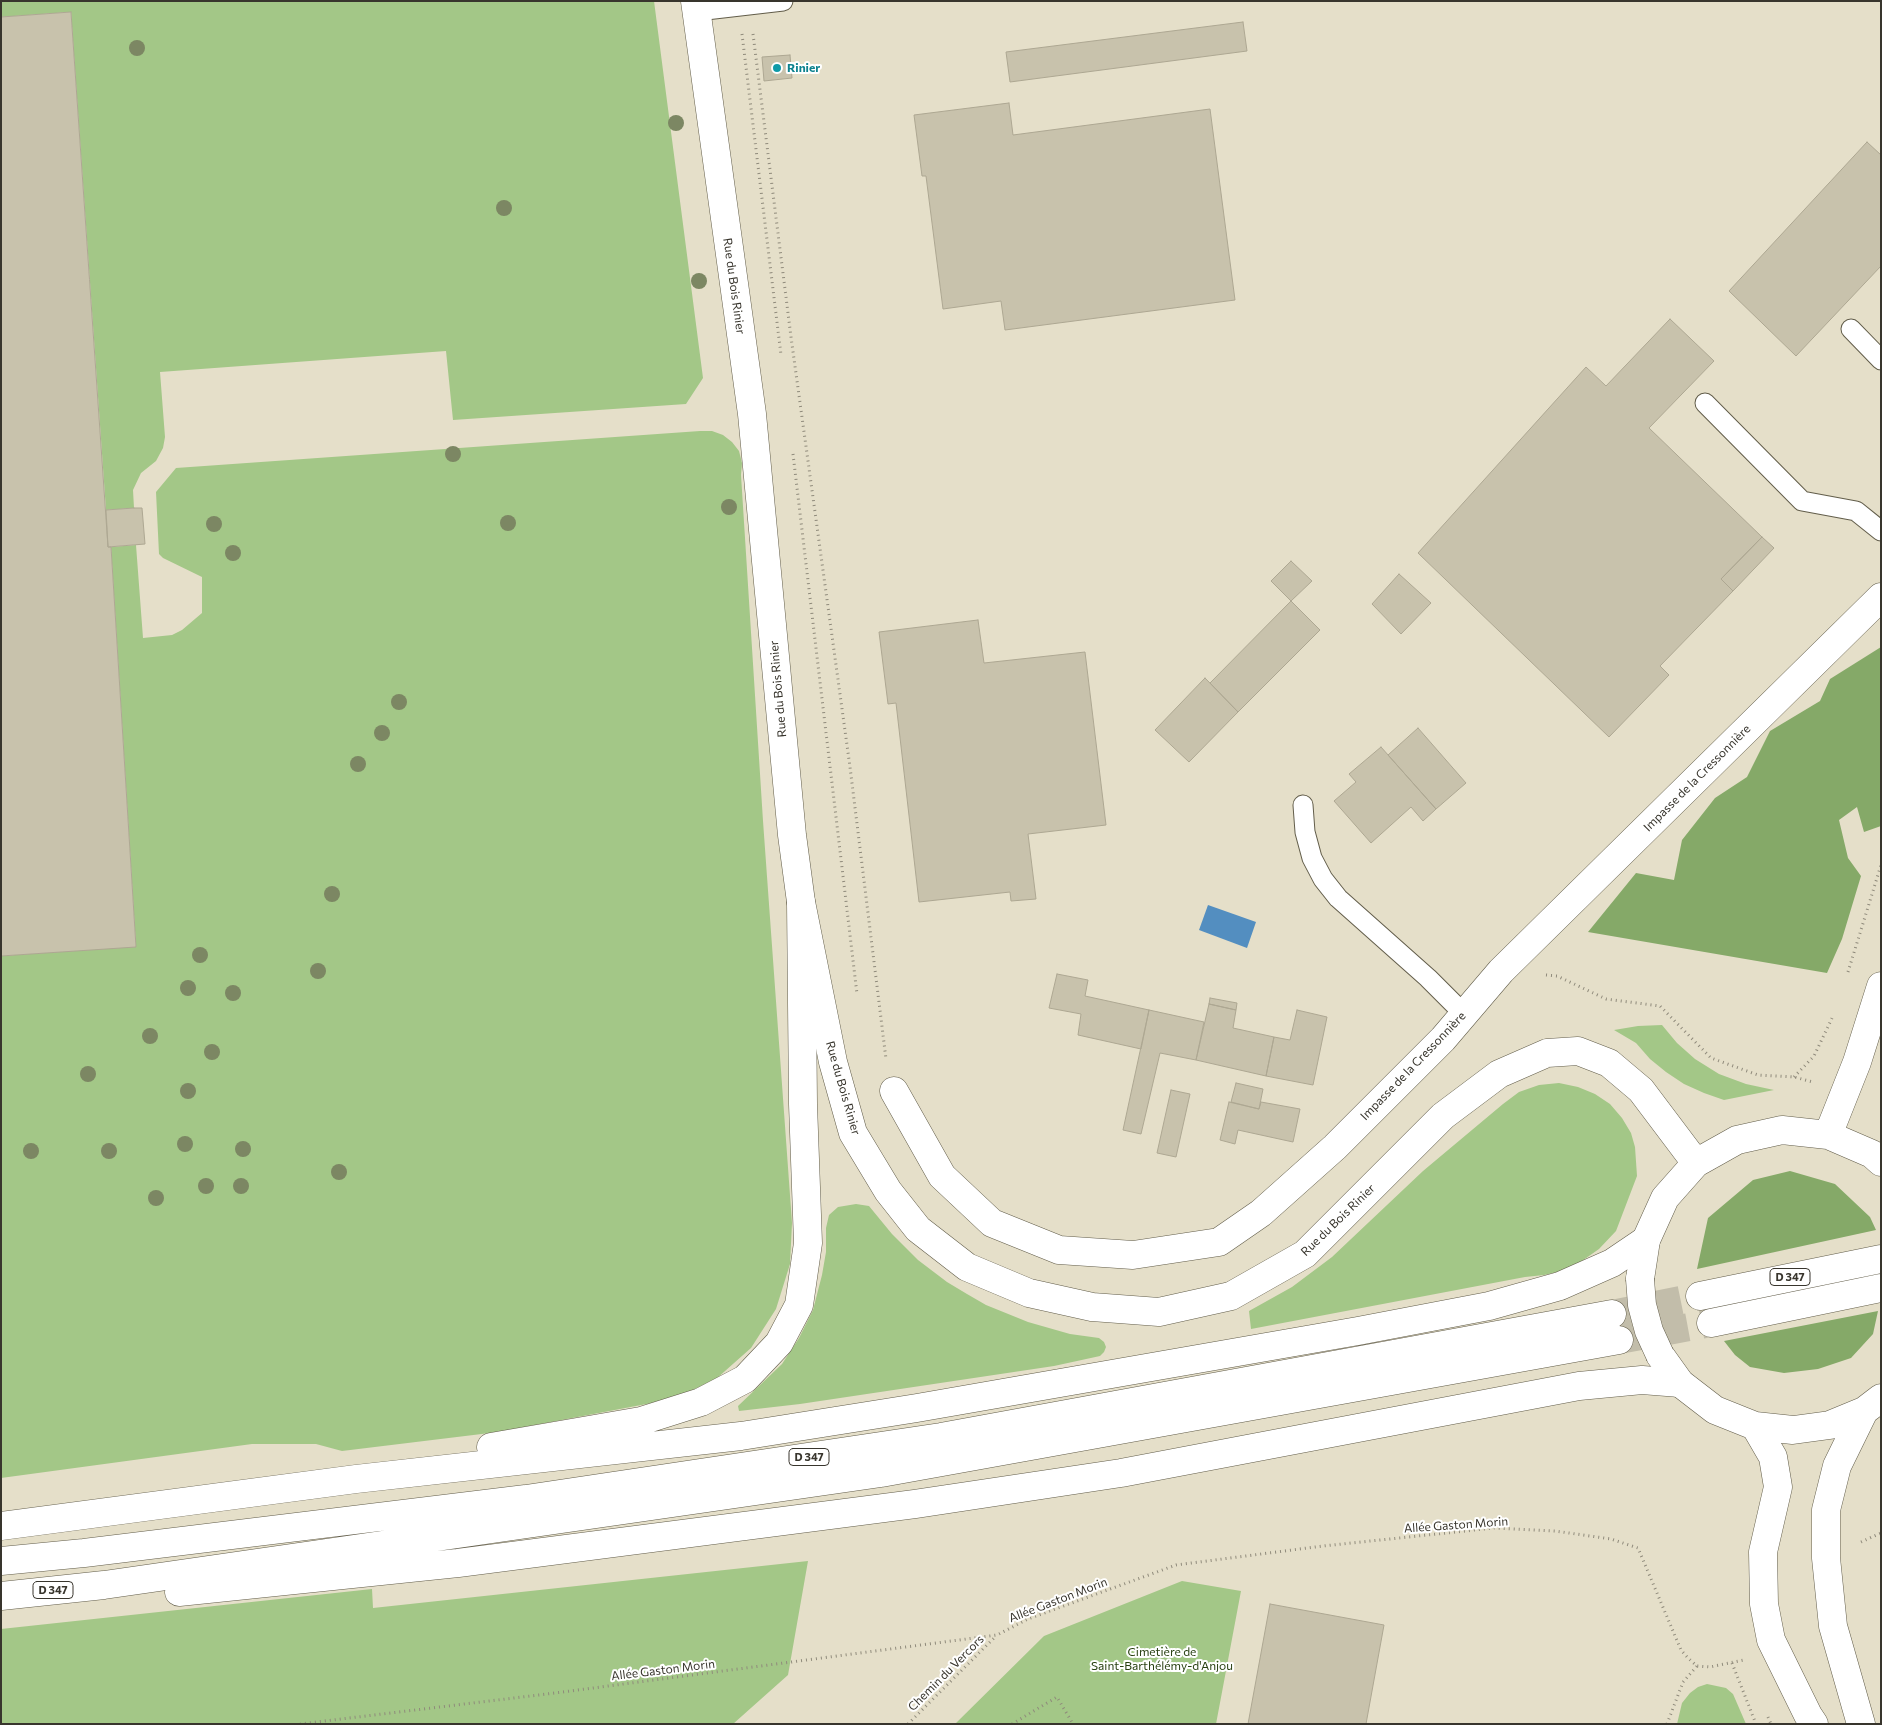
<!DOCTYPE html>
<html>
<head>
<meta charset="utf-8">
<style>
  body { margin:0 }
  #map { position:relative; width:1882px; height:1725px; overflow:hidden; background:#e5dfc9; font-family:Commissioner,sans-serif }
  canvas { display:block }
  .frame { position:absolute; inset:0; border:2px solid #38352d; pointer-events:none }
</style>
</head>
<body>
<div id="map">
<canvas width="1882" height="1725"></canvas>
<div class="frame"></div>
</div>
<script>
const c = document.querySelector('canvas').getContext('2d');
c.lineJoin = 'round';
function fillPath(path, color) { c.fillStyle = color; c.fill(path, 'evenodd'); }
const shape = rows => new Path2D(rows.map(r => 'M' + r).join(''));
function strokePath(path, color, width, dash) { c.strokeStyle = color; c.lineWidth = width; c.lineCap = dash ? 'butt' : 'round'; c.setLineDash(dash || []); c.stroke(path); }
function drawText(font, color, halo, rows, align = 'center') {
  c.font = font + ' Commissioner,sans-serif'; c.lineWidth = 4; c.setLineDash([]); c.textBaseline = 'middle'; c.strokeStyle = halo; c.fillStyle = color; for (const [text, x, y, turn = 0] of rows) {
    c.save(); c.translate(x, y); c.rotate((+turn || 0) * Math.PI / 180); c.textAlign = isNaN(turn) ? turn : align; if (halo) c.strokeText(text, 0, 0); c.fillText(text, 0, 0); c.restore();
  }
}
fillPath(shape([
  [1,1,654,1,703,378,686,404,453,420,446,351,160,372,165,437,163,448,156,461,141,473,133,490,134,508,106,510,71,12,1,17],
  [700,431,712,431,723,435,732,442,739,451,742,463,741,475,763,821,792,1223,790,1264,776,1309,751,1348,716,1379,673,1399,498,1432,342,1451,316,1444,252,1444,1,1478,1,956,136,946,111,547,136,545,143,638,172,635,182,630,202,613,202,577,163,558,159,554,156,492,176,468],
  [1662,1025,1677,1043,1695,1059,1719,1074,1746,1084,1774,1090,1724,1100,1704,1093,1684,1084,1666,1072,1650,1059,1636,1043,1614,1030,1638,1026],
  [1559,1083,1578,1087,1595,1094,1610,1104,1622,1118,1631,1133,1635,1147,1637,1176,1616,1231,1599,1249,1579,1263,1562,1271,1544,1275,1525,1277,1251,1329,1249,1311,1292,1287,1332,1257,1423,1171,1503,1104,1519,1092,1539,1085],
  [856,1204,869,1206,892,1234,918,1260,947,1282,967,1294,986,1305,1028,1322,1070,1334,1099,1338,1104,1342,1106,1347,1104,1352,1100,1356,1054,1366,800,1404,739,1411,738,1406,782,1364,799,1338,813,1310,822,1275,826,1252,826,1228,829,1215,838,1207],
  [808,1561,788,1675,733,1724,1,1724,1,1629,372,1589,373,1608],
  [1182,1581,1241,1591,1216,1724,955,1724,1044,1636],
  [1707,1684,1726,1688,1733,1694,1746,1724,1677,1724,1682,1703,1690,1693,1698,1687]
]), '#a3c787');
fillPath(shape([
  [1881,647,1881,826,1864,832,1857,807,1839,820,1848,858,1861,876,1842,939,1827,973,1588,932,1636,873,1674,880,1682,840,1715,798,1747,777,1770,731,1820,701,1830,679],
  [1790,1171,1835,1184,1870,1217,1876,1230,1697,1269,1708,1218,1753,1180],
  [1878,1311,1873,1334,1851,1358,1818,1369,1784,1373,1750,1367,1735,1355,1724,1341]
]), '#85a968');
fillPath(shape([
  [1208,905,1256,922,1247,948,1199,930]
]), '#538ec0');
const building = shape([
  [71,12,108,547,111,547,136,947,1,956,1,17,71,12],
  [1243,22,1247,51,1010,82,1006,52,1243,22],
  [790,55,792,78,764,81,762,57,790,55],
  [1009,103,1013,135,1210,109,1235,300,1005,330,1001,301,943,309,926,176,922,176,914,115,1009,103],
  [1867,142,1881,155,1881,266,1796,356,1729,291,1867,142],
  [1670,319,1714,361,1649,428,1762,537,1721,579,1733,591,1660,666,1669,675,1609,737,1418,553,1586,367,1606,386,1670,319],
  [134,508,142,508,145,544,108,547,106,510,134,508],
  [1762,537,1774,548,1733,591,1721,579,1762,537],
  [1291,561,1312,581,1291,601,1271,581,1291,561],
  [1399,574,1431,603,1401,634,1372,604,1399,574],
  [1291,601,1320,630,1238,712,1210,683,1291,601],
  [978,620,984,663,1085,652,1106,825,1028,834,1036,899,1011,901,1010,892,919,902,896,703,888,704,879,632,978,620],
  [1205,678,1238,712,1189,762,1155,730,1205,678],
  [1418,728,1466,783,1436,809,1388,755,1418,728],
  [1381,747,1436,809,1423,821,1411,807,1371,843,1334,801,1356,782,1349,774,1381,747],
  [1057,974,1088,980,1085,996,1149,1010,1141,1049,1078,1035,1081,1014,1049,1008,1057,974],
  [1210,998,1237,1003,1236,1010,1209,1004,1210,998],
  [1209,1004,1236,1010,1233,1028,1274,1037,1266,1076,1196,1060,1209,1004],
  [1149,1010,1204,1022,1196,1060,1160,1053,1141,1134,1123,1130,1149,1010],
  [1297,1010,1327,1017,1313,1085,1266,1076,1274,1037,1290,1040,1297,1010],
  [1236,1083,1263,1089,1259,1109,1231,1102,1236,1083],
  [1171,1090,1190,1094,1176,1157,1157,1153,1171,1090],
  [1229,1102,1259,1109,1261,1102,1300,1109,1293,1142,1238,1130,1235,1144,1220,1140,1229,1102],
  [1270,1604,1384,1625,1366,1724,1248,1724,1270,1604]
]);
fillPath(building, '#c8c2ac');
strokePath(building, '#ada792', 1);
strokePath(shape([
  [1612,1314,1700,1296],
  [1619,1340,1711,1323]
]), '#c2bdaa', 28, [28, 14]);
const service = shape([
  [697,11,783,1],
  [1851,329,1881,360],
  [1705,403,1802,501,1856,511,1881,531],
  [1303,805,1305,832,1312,858,1323,879,1338,898,1428,978,1464,1014]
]);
const minor = shape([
  [894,1091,942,1176,992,1223,1059,1250,1133,1255,1219,1242,1261,1213,1335,1147,1443,1039,1501,971,1881,597]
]);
const tertiary = shape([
  [695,1,752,414,792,835,801,902,833,1062,853,1133,888,1191,918,1229,967,1267,1029,1293,1092,1307,1159,1312,1231,1296,1305,1254,1443,1116,1499,1074,1547,1053,1578,1051,1609,1063,1641,1090,1696,1163],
  [1828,1135,1857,1062,1881,986],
  [1640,1279,1646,1240,1665,1198,1696,1163,1737,1140,1782,1130,1828,1135,1872,1154,1881,1162],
  [1660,1355,1680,1383,1715,1410,1755,1426,1793,1430,1830,1425,1864,1411,1881,1398],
  [1755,1426,1773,1457,1778,1487,1763,1552,1764,1604,1771,1640,1808,1715,1814,1724],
  [1861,1724,1833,1626,1826,1558,1826,1510,1837,1466,1864,1411]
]);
const trunk = shape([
  [1700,1296,1881,1259],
  [1711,1323,1881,1288],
  [491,1447,641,1421,701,1402,745,1379,779,1343,799,1305,808,1243,803,1104,801,902],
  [1,1526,356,1479,741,1436,917,1408,1358,1331,1489,1306,1560,1286,1612,1263,1646,1240],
  [1,1561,84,1553,526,1499,941,1437,1612,1314],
  [179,1592,458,1563,915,1504,1121,1473,1579,1386,1642,1380,1680,1383],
  [1,1596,104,1585,881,1473,1619,1340]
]);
strokePath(service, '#625d4a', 21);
strokePath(minor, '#625d4a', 29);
strokePath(tertiary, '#625d4a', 29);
strokePath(trunk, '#625d4a', 29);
strokePath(shape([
  [742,34,781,355],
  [753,34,791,337,850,767,886,1059],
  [793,454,857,994],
  [1848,972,1881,865],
  [1546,975,1557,976,1606,999,1660,1006,1711,1058,1758,1075,1794,1077,1813,1082],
  [1794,1077,1814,1056,1833,1016],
  [1861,1542,1881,1533],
  [1732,1663,1756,1724],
  [1768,1717,1771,1724],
  [300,1724,555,1693,997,1635,1028,1619,1176,1565,1323,1546,1494,1528,1555,1531,1611,1539,1638,1548,1681,1650,1688,1658,1697,1666,1710,1667,1744,1660],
  [908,1724,996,1636],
  [1012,1724,1057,1697,1073,1724],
  [1667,1724,1683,1682,1697,1666]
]), '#8f8a7b', 3, [1, 4]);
strokePath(service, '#fff', 19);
strokePath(minor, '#fff', 28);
strokePath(tertiary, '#fff', 28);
strokePath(trunk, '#fff', 28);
const tertiaryBridge = shape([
  [1640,1279,1642,1305,1649,1331,1660,1355]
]);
strokePath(tertiaryBridge, '#625d4a', 29, []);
strokePath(tertiaryBridge, '#fff', 28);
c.fillStyle = '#7c8763';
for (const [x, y] of [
  [137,48],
  [676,123],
  [504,208],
  [699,281],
  [453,454],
  [729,507],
  [508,523],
  [214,524],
  [233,553],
  [399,702],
  [382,733],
  [358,764],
  [332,894],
  [200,955],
  [318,971],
  [188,988],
  [233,993],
  [150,1036],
  [212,1052],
  [88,1074],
  [188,1091],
  [185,1144],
  [243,1149],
  [31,1151],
  [109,1151],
  [339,1172],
  [206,1186],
  [241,1186],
  [156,1198]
]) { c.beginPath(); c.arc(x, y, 8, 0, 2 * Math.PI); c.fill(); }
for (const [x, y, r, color] of [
  [777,68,5,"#0f9aa8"]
]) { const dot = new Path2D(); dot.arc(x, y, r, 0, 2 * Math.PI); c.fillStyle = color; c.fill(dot); strokePath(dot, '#fff', 2); }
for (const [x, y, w] of [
  [1790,1277,40],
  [809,1457,40],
  [53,1590,40]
]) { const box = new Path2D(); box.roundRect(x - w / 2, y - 8.5, w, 17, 4); c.fillStyle = '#fff'; c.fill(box); strokePath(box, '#38352d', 1); }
drawText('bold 11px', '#38352d', null, [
  ["D 347",1790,1277],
  ["D 347",809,1457],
  ["D 347",53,1590]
]);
drawText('bold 12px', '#0d838f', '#fff', [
  ["Rinier",787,68]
], 'left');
drawText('12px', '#38352d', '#fff', [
  ["Rue du Bois Rinier",734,286,82],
  ["Rue du Bois Rinier",778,689,-95],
  ["Impasse de la Cressonnière",1697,778,-45],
  ["Impasse de la Cressonnière",1413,1066,-46],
  ["Rue du Bois Rinier",843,1088,74],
  ["Rue du Bois Rinier",1338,1220,-44],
  ["Allée Gaston Morin",1456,1525,-4],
  ["Allée Gaston Morin",1058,1600,-21],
  ["Allée Gaston Morin",663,1670,-7],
  ["Chemin du Vercors",946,1673,-45]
]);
drawText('12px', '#273f10', '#fff', [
  ["Cimetière de",1162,1652],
  ["Saint-Barthélémy-d'Anjou",1162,1666]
]);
</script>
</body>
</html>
